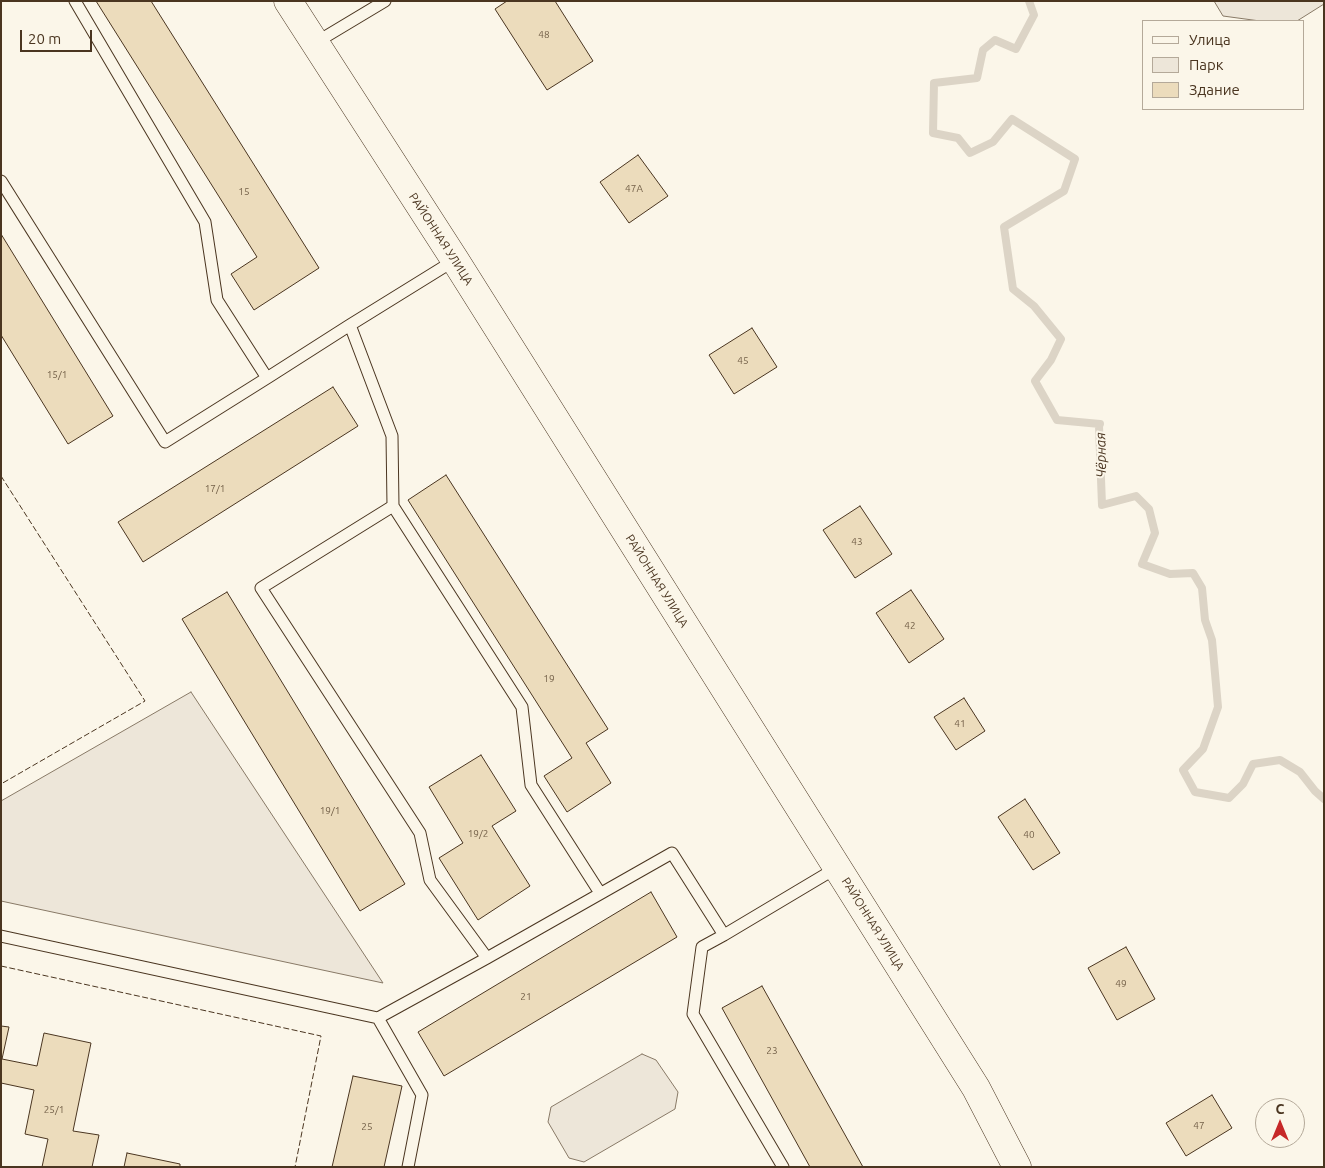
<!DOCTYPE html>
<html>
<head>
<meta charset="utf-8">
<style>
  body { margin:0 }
  #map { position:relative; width:1325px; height:1168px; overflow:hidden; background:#fbf6e9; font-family:Ubuntu,sans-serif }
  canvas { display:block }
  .frame { position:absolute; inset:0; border:2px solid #4a3520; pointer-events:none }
  .legend { position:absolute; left:1142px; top:20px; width:162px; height:90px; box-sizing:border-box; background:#fbf6e9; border:1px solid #b4a999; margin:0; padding:6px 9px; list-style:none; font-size:15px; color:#4a3520 }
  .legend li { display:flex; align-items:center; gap:10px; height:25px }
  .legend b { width:25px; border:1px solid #b4a999 }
  .north { position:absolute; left:1255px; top:1098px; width:50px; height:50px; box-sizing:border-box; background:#fbf6e9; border:1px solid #b4a999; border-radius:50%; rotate:0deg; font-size:14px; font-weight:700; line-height:20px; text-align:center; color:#4a3520 }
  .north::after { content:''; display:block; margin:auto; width:18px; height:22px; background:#c62828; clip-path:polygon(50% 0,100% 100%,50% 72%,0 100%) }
  .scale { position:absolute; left:20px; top:30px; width:72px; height:22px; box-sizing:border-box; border:2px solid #4a3520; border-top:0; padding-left:6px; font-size:15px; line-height:18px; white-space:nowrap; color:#4a3520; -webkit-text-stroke:4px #fbf6e9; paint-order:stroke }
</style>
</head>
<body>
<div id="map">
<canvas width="1325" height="1168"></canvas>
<div class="frame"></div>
<ul class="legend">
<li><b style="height:6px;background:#fbf6e9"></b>Улица</li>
<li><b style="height:14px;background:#ede6d9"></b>Парк</li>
<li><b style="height:14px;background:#ecdcbc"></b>Здание</li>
</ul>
<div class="north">С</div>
<div class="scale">20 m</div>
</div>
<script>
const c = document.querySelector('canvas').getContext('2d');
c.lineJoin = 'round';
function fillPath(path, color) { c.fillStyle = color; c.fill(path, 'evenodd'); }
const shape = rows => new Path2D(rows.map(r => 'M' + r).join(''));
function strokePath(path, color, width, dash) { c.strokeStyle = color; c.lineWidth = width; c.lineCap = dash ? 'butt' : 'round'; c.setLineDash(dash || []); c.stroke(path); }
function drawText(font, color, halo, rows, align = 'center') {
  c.font = font + ' Ubuntu,sans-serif'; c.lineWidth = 4; c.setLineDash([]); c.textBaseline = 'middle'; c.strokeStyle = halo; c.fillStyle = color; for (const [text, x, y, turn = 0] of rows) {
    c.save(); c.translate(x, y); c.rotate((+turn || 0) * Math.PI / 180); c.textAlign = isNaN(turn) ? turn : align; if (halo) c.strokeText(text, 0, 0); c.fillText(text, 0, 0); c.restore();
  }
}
const green = shape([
  [1214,1,1324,1,1324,4,1297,21,1260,21,1223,16,1214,1],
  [191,692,383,983,1,901,1,801,191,692],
  [642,1054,656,1060,678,1092,675,1109,584,1162,569,1158,548,1122,551,1107,642,1054]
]);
fillPath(green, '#ede6d9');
strokePath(green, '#887966', 1);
strokePath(shape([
  [1029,1,1034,15,1016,49,995,40,983,50,977,78,934,83,933,133,958,138,970,153,993,142,1012,119,1075,159,1064,191,1004,227,1013,289,1034,306,1061,339,1051,360,1035,381,1057,420,1100,424,1099,426,1102,505,1136,496,1149,509,1155,533,1142,564,1170,574,1193,573,1202,588,1205,620,1212,640,1218,707,1203,749,1183,770,1195,792,1229,798,1243,784,1253,764,1280,760,1300,772,1315,791,1324,799]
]), '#dcd4c6', 8);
const building = shape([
  [96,1,151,1,319,268,254,310,231,274,257,257,96,1],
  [507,1,555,1,593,61,547,90,495,9,507,1],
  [638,155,668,196,629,223,600,182,638,155],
  [1,234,113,416,68,444,1,335,1,234],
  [752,328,777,367,734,394,709,355,752,328],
  [333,387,358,426,143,562,118,522,333,387],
  [446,475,608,729,586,743,611,783,567,812,544,776,572,758,408,500,446,475],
  [860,506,892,554,855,578,823,530,860,506],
  [911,590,944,639,909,663,876,613,911,590],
  [227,592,405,884,360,911,182,619,227,592],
  [964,698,985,731,956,750,934,717,964,698],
  [481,755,516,811,492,826,530,886,478,920,439,858,463,843,429,787,481,755],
  [1025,799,1060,853,1033,870,998,817,1025,799],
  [651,892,677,937,444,1076,418,1032,651,892],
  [1126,947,1155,999,1117,1020,1088,968,1126,947],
  [762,986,863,1167,810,1167,722,1008,762,986],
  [1,1026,9,1027,2,1059,37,1066,44,1033,91,1043,73,1131,99,1135,92,1167,42,1167,48,1139,25,1134,34,1090,1,1083,1,1026],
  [353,1076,402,1086,384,1167,332,1167,353,1076],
  [1212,1095,1232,1128,1186,1156,1166,1123,1212,1095],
  [127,1153,180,1164,180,1167,124,1167,127,1153]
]);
fillPath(building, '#ecdcbc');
strokePath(building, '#4a3520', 1);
const service = shape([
  [75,1,205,222,217,300,267,378,350,325,455,260],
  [315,43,385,1],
  [1,181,165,442,267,378],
  [350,325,392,436,393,506,522,707,531,785,600,893],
  [393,506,261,588,420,833,430,880,487,958],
  [724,935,702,947,693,1014,783,1167],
  [1,936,378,1018,487,958,672,853,724,935,838,867],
  [378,1018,422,1095,408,1167]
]);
const secondary = shape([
  [288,1,455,260,976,1088,1017,1167]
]);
strokePath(service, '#4a3520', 13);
strokePath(secondary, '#4a3520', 29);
strokePath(service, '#fbf6e9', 11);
strokePath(secondary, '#fbf6e9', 28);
strokePath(shape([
  [1,476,145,701,1,784],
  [1,966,321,1036,295,1167]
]), '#4a3520', 1, [6, 2.5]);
drawText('10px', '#725f47', null, [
  ["48",544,35],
  ["47А",634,189],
  ["15",244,192],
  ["45",743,361],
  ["15/1",57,375],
  ["17/1",215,489],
  ["43",857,542],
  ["42",910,626],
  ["19",549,679],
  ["41",960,724],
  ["19/1",330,811],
  ["19/2",478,834],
  ["40",1029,835],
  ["49",1121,984],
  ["21",526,997],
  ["23",772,1051],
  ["25/1",54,1110],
  ["47",1199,1126],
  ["25",367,1127]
]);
drawText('12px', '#4a3520', '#fbf6e9', [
  ["РАЙОННАЯ УЛИЦА",441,239,57],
  ["РАЙОННАЯ УЛИЦА",657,581,58],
  ["РАЙОННАЯ УЛИЦА",873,924,58]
]);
drawText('italic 14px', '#4a3520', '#fbf6e9', [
  ["Чёрная",1101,455,-91]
]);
</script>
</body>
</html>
